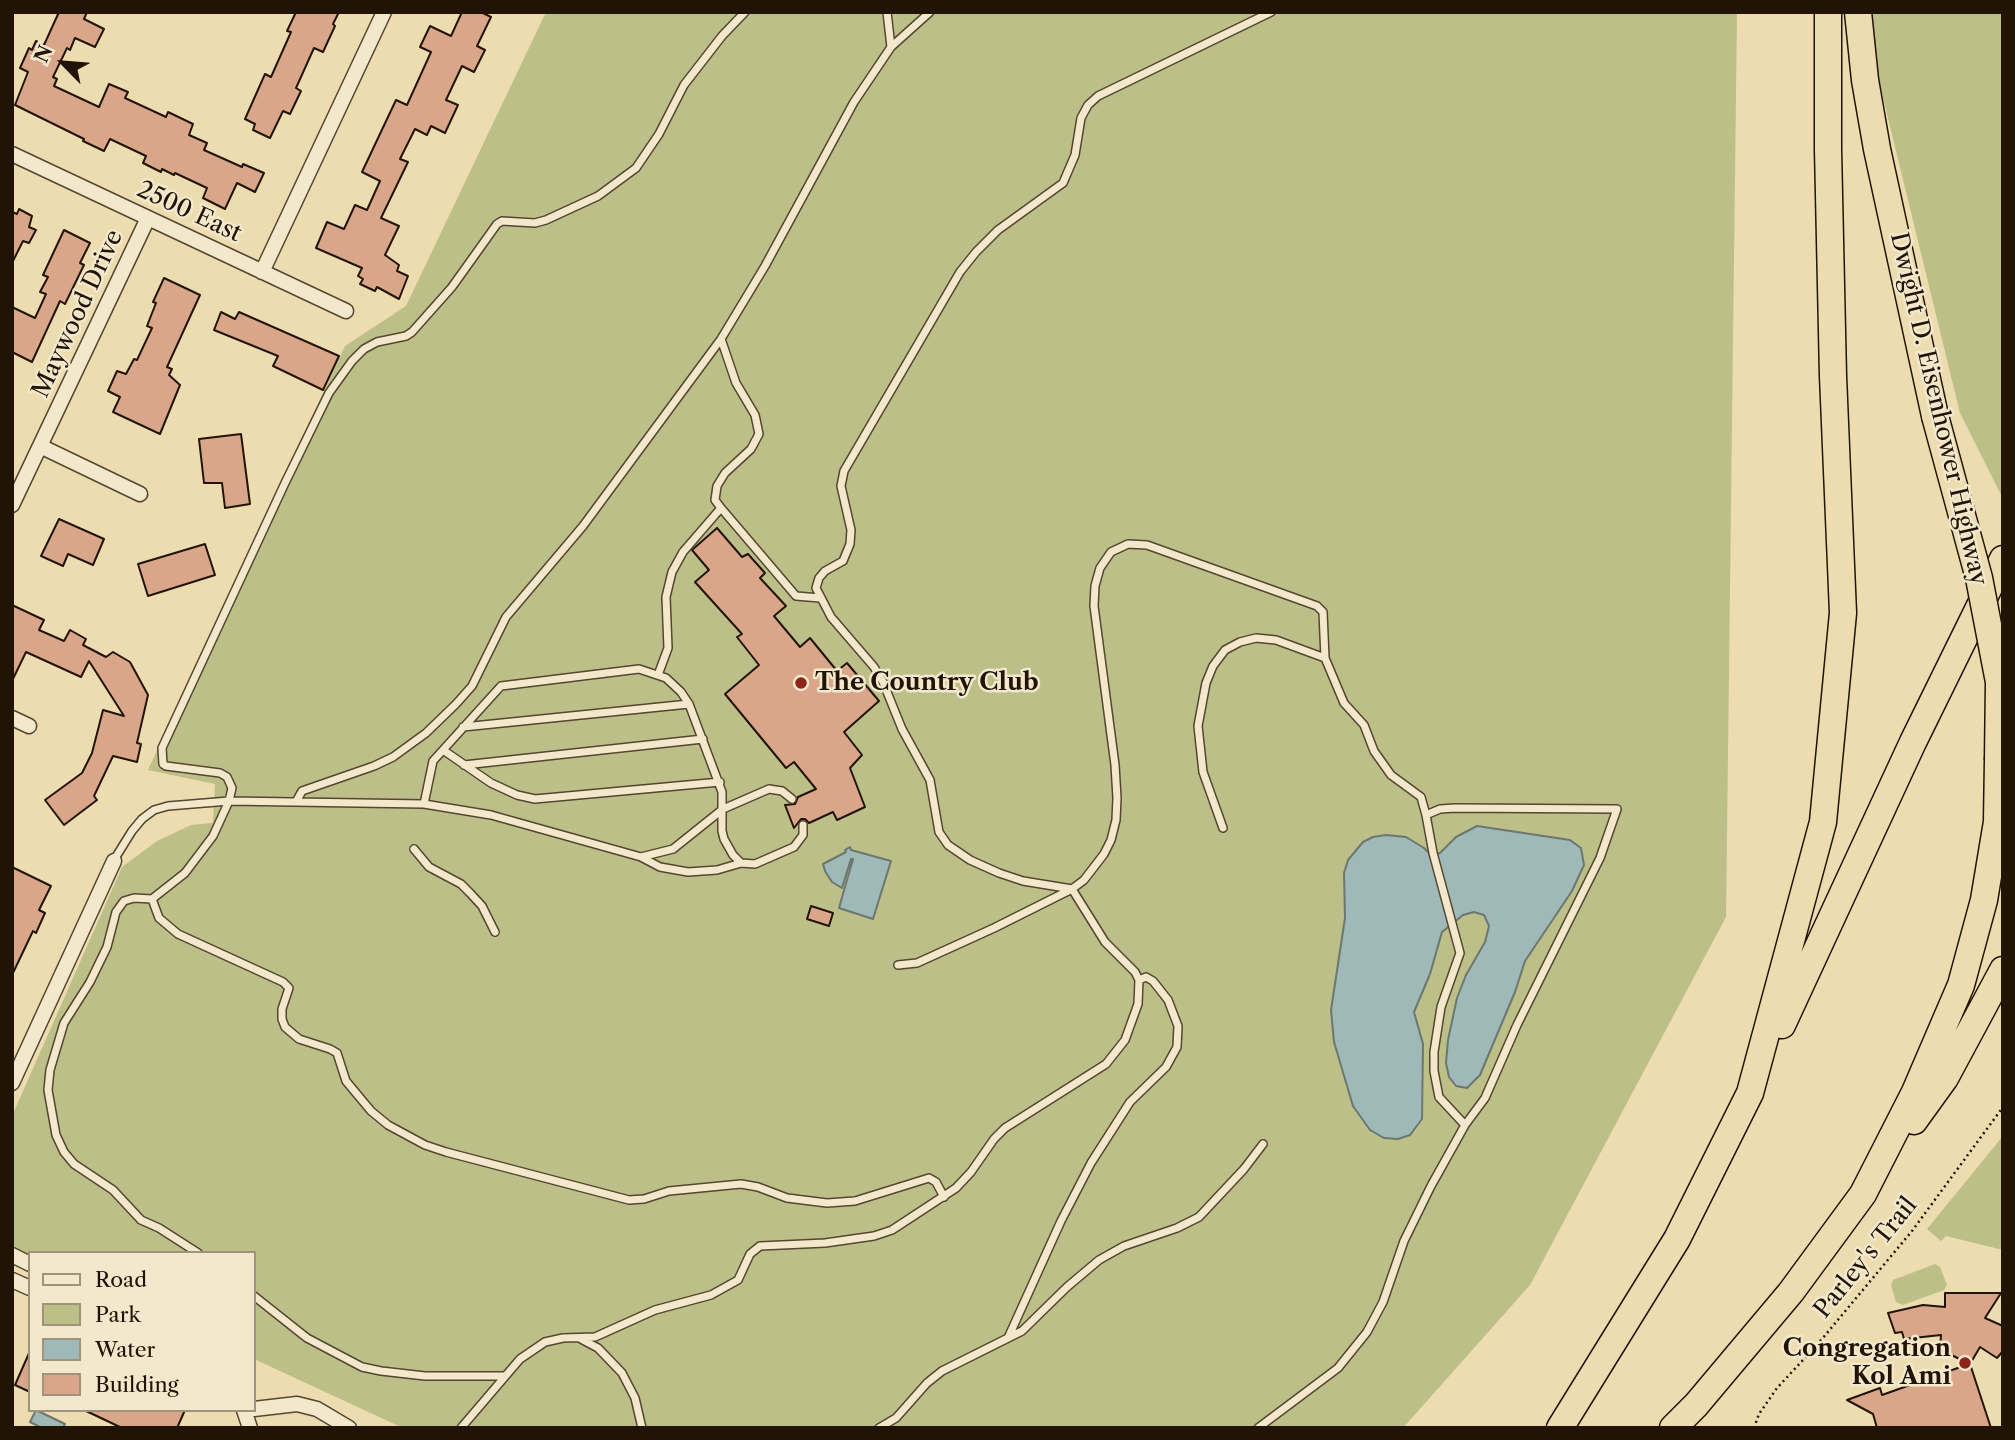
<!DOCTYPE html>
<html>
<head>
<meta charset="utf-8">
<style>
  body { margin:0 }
  #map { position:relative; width:2015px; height:1440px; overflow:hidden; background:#ecdcb0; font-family:"Libre Caslon Text",serif }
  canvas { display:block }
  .frame { position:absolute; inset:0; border:14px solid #211406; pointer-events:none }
  .legend { position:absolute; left:28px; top:1251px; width:228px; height:161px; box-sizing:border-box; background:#f3e8cc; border:2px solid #9f937d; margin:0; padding:9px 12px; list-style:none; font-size:21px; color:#211406 }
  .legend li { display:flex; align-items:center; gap:14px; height:35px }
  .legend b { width:35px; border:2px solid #9f937d }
  .north { position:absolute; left:28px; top:28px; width:70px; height:70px; -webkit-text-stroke:5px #f3e8cc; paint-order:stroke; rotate:295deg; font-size:19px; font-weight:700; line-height:28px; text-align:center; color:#211406 }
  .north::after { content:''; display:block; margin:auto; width:24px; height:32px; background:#211406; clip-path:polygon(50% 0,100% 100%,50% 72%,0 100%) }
</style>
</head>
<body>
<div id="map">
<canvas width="2015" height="1440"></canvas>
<div class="frame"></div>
<ul class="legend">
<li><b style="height:9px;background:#f3e8cc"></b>Road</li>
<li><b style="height:19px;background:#bcbf88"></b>Park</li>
<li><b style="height:19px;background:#9eb9b7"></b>Water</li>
<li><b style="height:19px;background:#daa68a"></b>Building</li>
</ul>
<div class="north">N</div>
</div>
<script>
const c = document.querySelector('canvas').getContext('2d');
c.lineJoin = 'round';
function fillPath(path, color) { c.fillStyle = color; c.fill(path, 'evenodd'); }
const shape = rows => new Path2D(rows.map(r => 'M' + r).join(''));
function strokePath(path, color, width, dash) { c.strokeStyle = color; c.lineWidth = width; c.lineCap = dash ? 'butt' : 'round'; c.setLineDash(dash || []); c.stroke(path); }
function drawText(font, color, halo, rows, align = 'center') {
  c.font = font + ' "Libre Caslon Text",serif'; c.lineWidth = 5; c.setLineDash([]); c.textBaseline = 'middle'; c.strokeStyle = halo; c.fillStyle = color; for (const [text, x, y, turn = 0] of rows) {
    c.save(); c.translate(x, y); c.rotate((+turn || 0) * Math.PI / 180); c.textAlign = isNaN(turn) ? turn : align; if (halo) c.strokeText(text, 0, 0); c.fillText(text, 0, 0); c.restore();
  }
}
fillPath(shape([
  [546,12,1737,12,1726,917,1530,1285,1403,1428,403,1428,254,1359,254,1253,30,1253,30,1256,12,1248,12,1116,122,867,157,841,191,825,213,823,215,784,148,770,345,346,406,306],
  [1871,12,2003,12,2003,499,1960,413,1876,69],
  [2003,1136,2003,1250,1946,1236,1941,1241,1927,1229],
  [1935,1264,1940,1267,1947,1285,1944,1290,1903,1305,1896,1302,1891,1285,1893,1280]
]), '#bcbf88');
const water = shape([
  [1477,826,1570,840,1581,848,1584,865,1572,891,1525,961,1515,992,1480,1075,1467,1088,1456,1086,1449,1077,1446,1063,1448,1040,1457,998,1466,975,1485,942,1489,926,1484,915,1474,912,1463,915,1442,932,1430,974,1414,1012,1423,1044,1422,1119,1410,1135,1398,1139,1384,1138,1370,1130,1353,1106,1334,1042,1331,1010,1345,918,1344,873,1348,860,1363,842,1373,837,1386,835,1406,837,1424,848,1431,855,1440,853,1456,837,1477,826],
  [850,847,851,850,891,861,873,919,839,908,853,859,851,859,842,888,832,882,825,871,823,864,846,852,845,850,850,847],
  [36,1410,65,1424,63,1428,42,1428,30,1422,36,1410]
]);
fillPath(water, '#9eb9b7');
strokePath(water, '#6c7770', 2);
const building = shape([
  [59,12,87,12,84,19,104,29,95,47,75,38,70,50,67,48,53,77,57,79,54,86,99,107,109,84,128,92,125,98,166,117,168,112,193,124,189,135,207,143,204,150,242,167,243,164,264,173,255,192,237,183,225,209,203,198,207,188,175,173,174,175,162,169,161,172,143,163,146,156,110,139,104,151,83,141,84,139,15,105,28,72,20,68,29,48,32,50,36,41,44,45,59,12],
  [296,12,339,12,333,24,335,26,323,52,314,48,296,88,301,91,290,114,283,111,270,138,253,130,255,124,245,119,265,74,271,77,291,32,287,31,296,12],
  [462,12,481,12,491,17,477,46,485,50,474,72,462,66,446,100,458,105,445,133,431,126,427,135,415,129,400,159,408,162,381,218,399,226,385,255,399,265,397,271,408,276,399,299,377,287,375,291,360,284,363,279,358,276,362,268,316,248,327,222,344,229,355,205,367,210,380,181,362,172,396,100,407,105,431,52,420,47,430,26,451,36,462,12],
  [19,209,32,216,29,227,36,230,29,243,23,241,12,263,12,212,17,214,19,209],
  [64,230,90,243,80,263,84,265,65,304,60,301,32,362,12,352,12,307,35,318,46,294,40,292,48,277,43,275,64,230],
  [164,278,200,295,167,367,172,369,169,375,180,385,160,434,113,412,120,397,108,391,117,371,126,374,134,359,137,360,152,328,147,326,156,303,153,302,164,278],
  [221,312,235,319,239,312,339,356,323,390,273,366,278,356,214,330,221,312],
  [241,434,250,504,225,508,222,483,204,483,199,439,241,434],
  [59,519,104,539,93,565,68,554,63,566,41,556,59,519],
  [717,528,742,557,748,554,765,573,760,578,786,606,774,616,800,647,810,638,837,671,847,663,879,701,844,732,862,755,850,768,865,807,837,820,833,812,809,823,805,819,801,819,794,828,785,805,795,804,798,797,816,789,794,762,786,768,725,694,759,665,737,637,742,634,695,582,709,570,692,550,717,528],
  [205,544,215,575,148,596,138,564,205,544],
  [12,605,44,620,39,630,64,641,70,630,86,639,83,645,106,657,113,652,130,662,148,695,137,743,141,744,137,762,113,756,94,796,97,800,64,825,45,800,82,773,92,753,103,710,124,716,89,661,81,677,26,652,12,681,12,605],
  [12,867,51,886,39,910,45,913,36,933,33,931,12,975,12,867],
  [811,906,833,913,829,926,807,919,811,906],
  [1945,1293,2001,1293,1985,1318,2003,1326,2003,1351,1997,1358,1980,1347,1970,1364,1991,1428,1877,1428,1873,1414,1847,1400,1880,1388,1882,1395,1969,1364,1940,1349,1941,1335,1904,1339,1902,1332,1895,1333,1888,1313,1923,1305,1945,1307,1945,1293],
  [30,1351,30,1392,15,1385,30,1351],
  [84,1410,185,1410,177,1428,122,1428,84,1410]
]);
fillPath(building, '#daa68a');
strokePath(building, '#211406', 2);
const lane = shape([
  [887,12,891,47],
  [721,508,715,500,717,486,725,473,751,449,759,434,755,415,736,383,721,339,765,266,854,102,891,47,930,12],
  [658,675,668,648,666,597,672,572,683,552,721,508,796,596,820,598],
  [463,727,689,704],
  [443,750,491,783,517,795,535,799,720,782],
  [464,765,703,739],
  [296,802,302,791,374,766,393,757,426,733,456,704,472,686,506,617,583,526,721,339],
  [424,804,433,761,501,686,639,669,666,678,681,692,689,704,722,792,722,831,724,839,733,855,741,863],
  [1223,828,1203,772,1198,726,1206,683,1213,666,1225,650,1240,642,1256,638,1276,640,1325,658],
  [414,849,429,867,461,884,470,893,482,906,495,932],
  [641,857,660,867,688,872,717,870,741,863,755,864,794,847,803,835,803,825],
  [114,860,132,831,142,819,154,810,168,806,229,801,424,804,491,815,641,857,673,849,723,809,769,789,782,791,792,799],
  [152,899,159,918,178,934,283,982,289,988,282,1009,282,1019,285,1027,299,1039,330,1049,337,1053,346,1081,371,1111,388,1125,425,1145,446,1152,629,1200,644,1199,669,1191,741,1184,758,1187,787,1198,827,1203,855,1201,929,1178,936,1182,944,1197],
  [898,965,917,963,994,928,1072,889,1084,880,1104,854,1111,840,1116,820,1117,798,1115,765,1094,606,1095,586,1100,568,1111,552,1128,544,1147,545,1317,606,1323,612,1325,658,1344,703,1364,725,1374,751,1391,775,1421,797,1426,815,1440,809,1455,808,1617,809,1600,858,1517,1025,1485,1098,1465,1125],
  [198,1253,159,1228,141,1220,113,1190,74,1164,64,1152,56,1135,48,1090,50,1070,64,1023,90,982,107,947,116,912,124,901,134,898,152,899,185,873,213,836,229,801,232,788,227,777,220,773,166,766,163,764,162,748,285,483,329,393,352,361,364,349,377,342,406,336,412,332,452,287,497,224,502,221,535,223,546,220,598,196,636,168,659,134,684,85,722,36,745,12],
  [254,1296,307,1338,362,1367,381,1371,425,1376,505,1376],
  [1008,1338,1061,1221,1091,1163,1130,1102,1166,1067,1177,1047,1178,1026,1168,1000,1153,981,1146,977,1139,980],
  [581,1339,598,1348,622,1373,635,1398,642,1428],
  [461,1428,520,1359,545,1342,563,1338,595,1337,655,1310,711,1295,738,1280,750,1254,760,1246,825,1243,874,1236,892,1230,956,1188,971,1172,994,1139,1005,1128,1106,1064,1125,1040,1138,1004,1139,980,1135,972,1105,942,1072,889,1023,881,999,873,970,860,948,845,939,832,930,780,902,729,883,682,874,667,831,617,816,588,819,578,825,571,843,561,850,544,851,530,841,486,844,471,960,272,976,252,998,230,1063,183,1075,155,1081,118,1088,105,1098,96,1271,12],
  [879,1428,896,1418,927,1383,942,1371,1022,1331,1067,1287,1099,1260,1124,1246,1177,1228,1199,1217,1244,1169,1263,1144],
  [1258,1428,1338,1368,1367,1332,1383,1302,1404,1241,1431,1186,1465,1125,1439,1097,1434,1071,1434,1052,1441,1007,1460,953,1433,853,1426,815]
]);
const street = shape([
  [12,154,346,311],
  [262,272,384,12],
  [40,446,140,494],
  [12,505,148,218],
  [12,718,29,726],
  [12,1083,114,861],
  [12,1255,30,1264],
  [12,1280,30,1288],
  [254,1409,297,1404,317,1409,349,1428],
  [244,1410,250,1428]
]);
const highway = shape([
  [1858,12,1865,80,1877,149,1935,416],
  [1782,1025,1913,742,2003,559],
  [1914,1121,1945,1078,2003,970],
  [1560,1428,1677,1239,1750,1093,1823,822,1843,613,1833,376,1828,149,1828,12],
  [1673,1428,1696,1405,1791,1292,1863,1194,1915,1092,1961,985,1984,900,1997,822,1998,760]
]);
strokePath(lane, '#544630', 10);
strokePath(street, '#544630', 17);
strokePath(highway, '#211406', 29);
strokePath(shape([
  [1754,1428,1759,1414,1777,1388,1817,1345,1912,1231,2003,1107]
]), '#211406', 2.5, [2, 3.5]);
strokePath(lane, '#f3e8cc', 7);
strokePath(street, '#f3e8cc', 14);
strokePath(highway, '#ecdcb0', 26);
const highwayBridge = shape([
  [1935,416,1979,578,1999,682,1998,760]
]);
strokePath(highwayBridge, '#211406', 29, []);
strokePath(highwayBridge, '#ecdcb0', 26);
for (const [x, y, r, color] of [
  [801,683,7,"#8f2418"],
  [1965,1363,7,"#8f2418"]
]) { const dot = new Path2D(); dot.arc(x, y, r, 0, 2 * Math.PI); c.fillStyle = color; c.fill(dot); strokePath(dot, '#f3e8cc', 2.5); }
drawText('24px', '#211406', '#f3e8cc', [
  ["2500 East",189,212,25],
  ["Maywood Drive",78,314,-65],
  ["Dwight D. Eisenhower Highway",1938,409,77],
  ["Parley's Trail",1866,1258,-51]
]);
drawText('bold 24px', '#211406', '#f3e8cc', [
  ["The Country Club",815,683],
  ["Congregation",1951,1349,"right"],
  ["Kol Ami",1951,1377,"right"]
], 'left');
</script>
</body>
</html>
